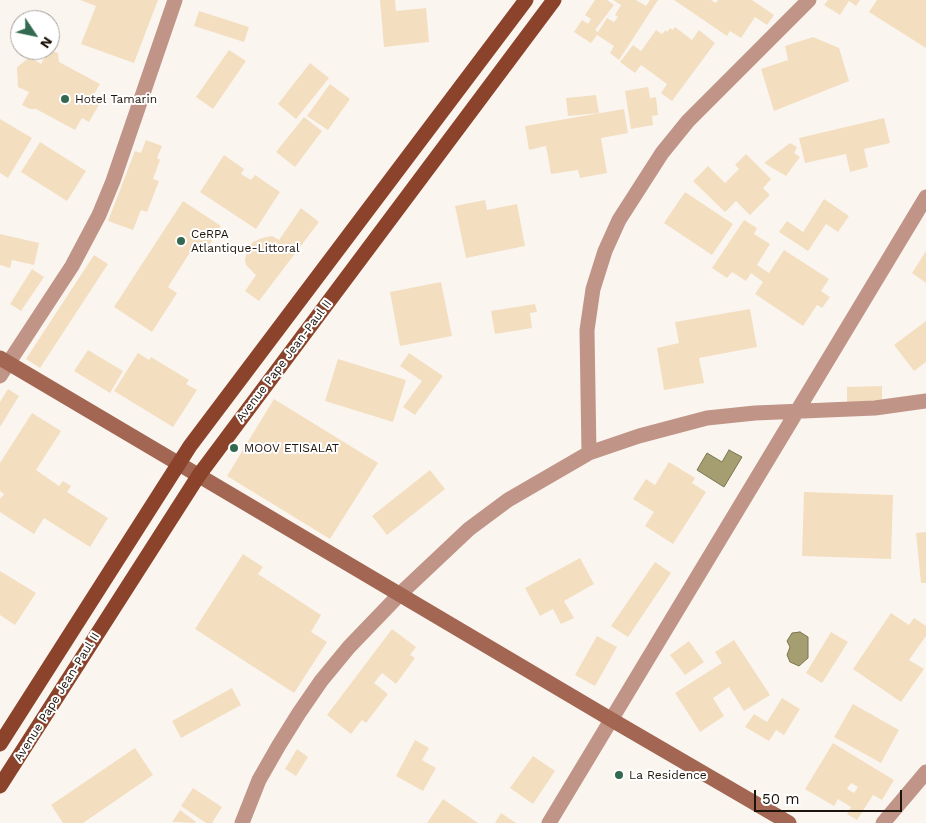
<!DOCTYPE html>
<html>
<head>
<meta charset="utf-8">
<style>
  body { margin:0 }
  #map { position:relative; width:926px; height:823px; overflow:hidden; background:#fbf5f0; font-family:"Work Sans",sans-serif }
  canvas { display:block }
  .north { position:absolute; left:10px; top:10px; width:50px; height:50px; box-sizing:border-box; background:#fff; border:1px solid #a5a19d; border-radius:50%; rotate:124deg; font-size:14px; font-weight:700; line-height:20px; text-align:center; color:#1e140b }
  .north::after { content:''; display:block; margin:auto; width:18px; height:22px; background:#326950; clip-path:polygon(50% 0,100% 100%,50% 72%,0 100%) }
  .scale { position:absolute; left:754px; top:790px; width:148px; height:22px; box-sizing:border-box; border:2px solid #1e140b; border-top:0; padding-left:6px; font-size:15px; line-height:18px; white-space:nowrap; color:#1e140b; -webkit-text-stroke:4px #fff; paint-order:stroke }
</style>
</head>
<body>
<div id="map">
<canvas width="926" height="823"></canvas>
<div class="north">N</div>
<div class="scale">50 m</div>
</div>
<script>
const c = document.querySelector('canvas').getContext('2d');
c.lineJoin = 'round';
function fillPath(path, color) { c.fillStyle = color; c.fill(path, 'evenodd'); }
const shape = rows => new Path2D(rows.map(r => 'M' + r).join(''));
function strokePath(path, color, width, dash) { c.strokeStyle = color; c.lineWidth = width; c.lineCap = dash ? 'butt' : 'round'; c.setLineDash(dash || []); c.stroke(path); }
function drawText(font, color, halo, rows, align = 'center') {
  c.font = font + ' "Work Sans",sans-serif'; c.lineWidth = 4; c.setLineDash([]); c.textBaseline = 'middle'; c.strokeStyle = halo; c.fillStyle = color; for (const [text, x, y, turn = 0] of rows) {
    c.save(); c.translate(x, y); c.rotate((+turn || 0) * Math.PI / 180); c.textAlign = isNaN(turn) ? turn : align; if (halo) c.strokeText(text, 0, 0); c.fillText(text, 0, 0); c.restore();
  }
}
const water = shape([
  [729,450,742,457,724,487,697,470,707,453,722,462,729,450],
  [800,632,808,637,808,658,799,666,790,662,787,655,790,647,787,641,792,633,800,632]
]);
fillPath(water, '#a59e70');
strokePath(water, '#7c7552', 1);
fillPath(shape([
  [80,0,158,0,134,63,81,44,96,6],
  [380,0,395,0,396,11,426,8,429,42,384,47],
  [595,0,607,0,614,5,595,30,598,32,607,18,614,22,618,17,615,15,621,5,613,0,636,0,646,6,650,0,658,0,619,60,610,53,614,46,597,35,591,43,574,32,582,20,588,24,591,19,585,15],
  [674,0,711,0,716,3,718,0,752,0,774,15,767,25,755,17,741,38,730,31,727,36],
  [828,0,860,0,856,6,849,1,840,15,824,5],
  [877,0,926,0,926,48,869,12],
  [199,11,249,27,244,42,194,26],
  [675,27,692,40,699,30,715,43,672,101,661,93,667,84,641,65,635,73,620,62,633,45,641,51,656,30,662,34,666,30,667,32,670,28,673,30],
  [813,37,839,48,849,81,774,111,761,69,788,60,785,46],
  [49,50,58,53,59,62,100,84,93,96,101,101,89,122,82,118,75,130,36,109,30,109,22,105,29,92,18,87,17,67,30,57,41,64],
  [229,50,246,61,213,109,196,97],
  [310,63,329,78,296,119,278,104],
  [330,84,350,99,328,130,307,116],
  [648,87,650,98,656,97,658,115,652,116,653,125,631,129,625,91],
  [596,95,599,113,568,116,566,98],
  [624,109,628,133,601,138,607,173,580,178,578,170,551,174,546,146,529,150,525,126],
  [304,117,322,131,295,167,276,152],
  [884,118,890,143,864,149,868,167,850,172,846,154,805,163,799,138],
  [0,119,32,138,8,178,0,173],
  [146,140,162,146,157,158,160,160,153,179,159,181,147,212,141,210,133,230,108,221,135,151,141,153],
  [40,142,86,171,67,201,21,172],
  [790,143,797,147,794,153,800,157,786,176,764,163],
  [746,154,771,179,763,188,770,195,750,215,736,201,725,212,693,181,708,166,725,183,739,169,735,165],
  [224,155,244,169,241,174,251,180,255,175,280,192,256,229,200,192],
  [685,192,733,224,712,255,664,223],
  [824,199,849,216,838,232,826,224,808,251,779,232,787,221,803,232],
  [485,200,487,210,517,204,525,246,466,258,455,206],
  [183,201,221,226,206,250,196,243,168,287,177,293,152,332,114,307],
  [301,208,319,222,259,301,245,291,256,275,246,265,245,259,248,249,253,242,262,238,272,236,279,240],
  [744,220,757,228,754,234,770,244,757,265,769,273,784,250,829,279,821,291,830,297,822,308,817,305,803,326,755,294,763,282,751,273,746,281,732,272,727,278,712,268],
  [0,234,39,243,34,265,12,260,10,268,0,265],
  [926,251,926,283,912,273],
  [94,255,108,264,40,368,26,359],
  [32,269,44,277,21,311,10,304],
  [441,282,452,336,400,346,390,292],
  [535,304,537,312,530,313,532,328,495,334,491,311],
  [750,309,757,347,699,358,704,383,664,390,657,348,679,343,675,322],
  [926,321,926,362,914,371,894,345],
  [88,350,123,371,110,393,74,371],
  [138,353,149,360,151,357,189,380,186,384,197,390,173,427,114,391],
  [409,353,443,376,415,415,403,407,422,381,400,366],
  [338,359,406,380,393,422,325,401],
  [882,386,882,406,847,406,847,387],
  [8,389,19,396,0,427,0,402],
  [274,399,378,463,330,539,227,476],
  [32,413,61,431,36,470,59,486,63,481,71,486,67,492,108,518,90,547,44,518,34,534,0,512,0,499,4,494,0,491,0,463],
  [669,462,695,478,692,483,706,492,673,544,645,526,654,512,633,499,646,479,655,485],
  [430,470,445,489,387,535,372,516],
  [804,492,893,495,891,559,802,556],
  [926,532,926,583,921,583,916,533],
  [243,554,263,567,258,574,321,615,311,632,327,642,294,693,195,629],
  [580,558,594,584,564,601,574,618,561,624,553,609,540,616,525,588],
  [655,562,671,573,628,637,611,626],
  [0,571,36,593,15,625,0,615],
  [891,613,909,625,914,618,926,626,926,636,909,660,924,669,901,702,853,669],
  [392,629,416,647,410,655,415,658,396,684,382,673,374,683,388,694,366,723,362,720,351,734,327,715],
  [831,632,848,642,822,683,806,673],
  [597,636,617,647,595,686,575,675],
  [734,640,770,695,744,711,729,687,713,698,724,716,700,732,675,693,722,663,715,652],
  [689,641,704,662,685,675,670,655],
  [232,688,241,705,181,738,172,721],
  [782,698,800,709,784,735,776,730,769,741,745,727,754,714,767,722],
  [853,704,899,730,881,763,834,737],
  [415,740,429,748,422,760,436,768,423,791,396,776],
  [833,743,894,780,882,800,873,795,857,820,847,814,851,807,838,799,834,806,805,789],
  [851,783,858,787,854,793,847,789],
  [135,748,153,775,83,823,63,823,51,805],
  [297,749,308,757,296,776,285,769],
  [533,756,555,771,533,804,510,788],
  [193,788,222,807,212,823,206,823,181,806],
  [443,799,478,823,427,823],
  [180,810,196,822,195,823,172,822],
  [501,813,516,823,495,823]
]), '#f3dfc0');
strokePath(shape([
  [0,376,72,266,99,215,113,181,175,0],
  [589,453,587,330,593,289,605,251,619,220,662,153,688,121,809,0],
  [242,823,259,780,279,745,299,713,321,681,349,647,400,594,469,529,508,500,589,453,639,436,707,418,755,413,875,408,926,401],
  [549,823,926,197],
  [883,823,926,772]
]), '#c09587', 15);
strokePath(shape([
  [0,358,612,720,789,823]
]), '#a26652', 15);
strokePath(shape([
  [0,744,190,446,526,0],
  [0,786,199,475,554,0]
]), '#8b432b', 15);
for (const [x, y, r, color] of [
  [65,99,5,"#326950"],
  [181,241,5,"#326950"],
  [234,448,5,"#326950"],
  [619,775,5,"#326950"]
]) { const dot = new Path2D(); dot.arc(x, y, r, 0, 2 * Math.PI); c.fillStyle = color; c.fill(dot); strokePath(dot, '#fff', 2); }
drawText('12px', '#1e140b', '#fff', [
  ["Hotel Tamarin",75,99],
  ["CeRPA",191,234],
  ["Atlantique-Littoral",191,248],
  ["MOOV ETISALAT",244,448],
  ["La Residence",629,775]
], 'left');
drawText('12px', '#1e140b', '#fff', [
  ["Avenue Pape Jean-Paul II",284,361,-53],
  ["Avenue Pape Jean-Paul II",57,697,-58]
]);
</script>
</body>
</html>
